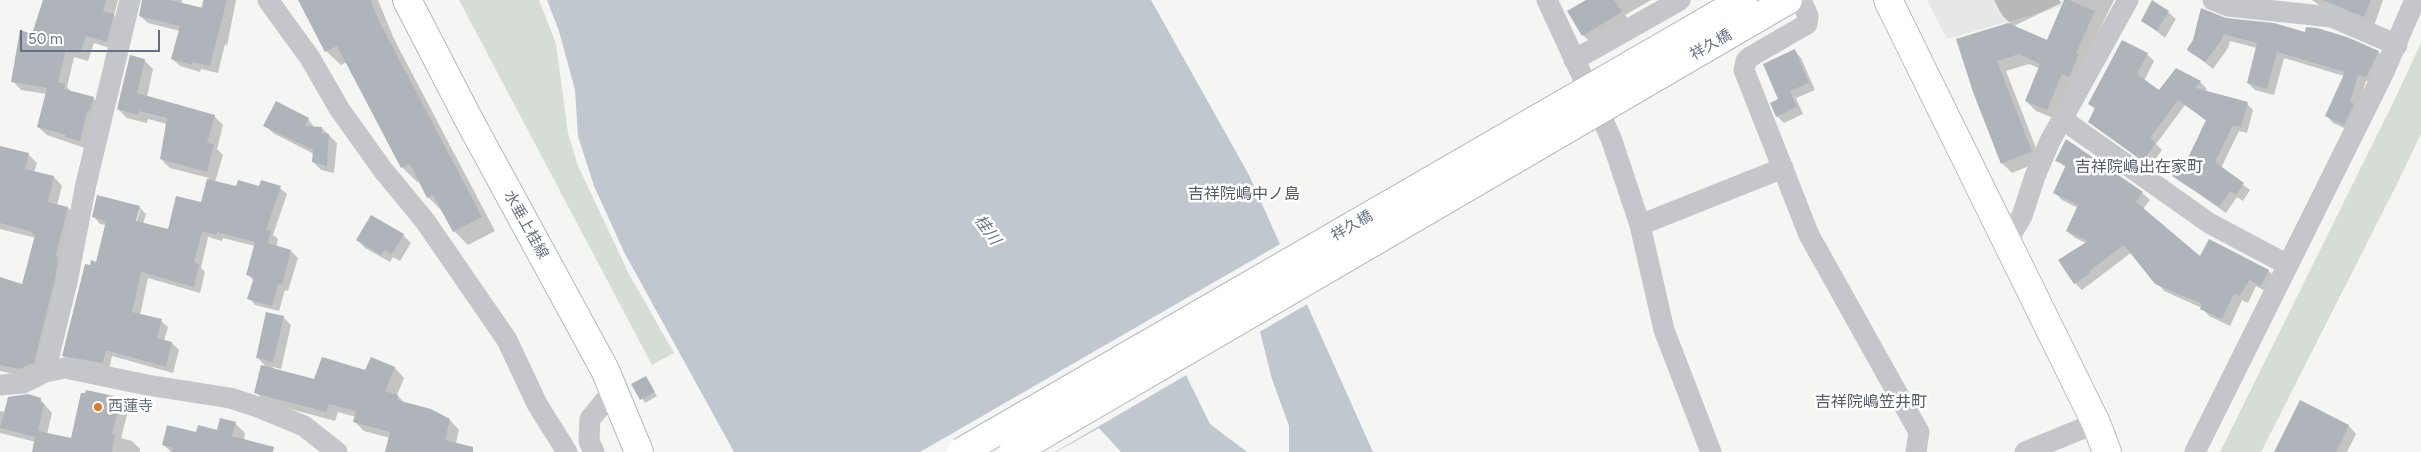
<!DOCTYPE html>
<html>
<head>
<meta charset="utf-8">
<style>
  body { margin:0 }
  #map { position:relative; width:2421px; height:452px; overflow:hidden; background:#f5f6f3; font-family:Figtree,sans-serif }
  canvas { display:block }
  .scale { position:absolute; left:20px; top:30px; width:140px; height:22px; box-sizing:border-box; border:2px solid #667083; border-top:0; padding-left:6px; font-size:15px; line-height:18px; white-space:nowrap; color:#667083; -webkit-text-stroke:4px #fff; paint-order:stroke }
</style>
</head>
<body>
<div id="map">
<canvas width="2421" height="452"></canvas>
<div class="scale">50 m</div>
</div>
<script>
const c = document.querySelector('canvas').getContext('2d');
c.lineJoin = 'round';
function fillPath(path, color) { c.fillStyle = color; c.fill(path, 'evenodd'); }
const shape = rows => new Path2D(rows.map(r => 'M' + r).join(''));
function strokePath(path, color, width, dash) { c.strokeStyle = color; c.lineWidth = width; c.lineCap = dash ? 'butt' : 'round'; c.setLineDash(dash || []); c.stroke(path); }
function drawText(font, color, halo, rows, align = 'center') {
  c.font = font + ' Figtree,"Noto Sans JP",sans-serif'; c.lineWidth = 5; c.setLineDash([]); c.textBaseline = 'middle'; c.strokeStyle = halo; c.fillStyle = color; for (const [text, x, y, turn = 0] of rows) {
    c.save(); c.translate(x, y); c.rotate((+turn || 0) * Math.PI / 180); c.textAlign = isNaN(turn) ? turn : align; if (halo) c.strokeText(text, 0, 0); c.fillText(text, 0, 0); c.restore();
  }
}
fillPath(shape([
  [1927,0,2063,0,2060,7,1947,39]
]), '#e6e7e6');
fillPath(shape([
  [459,0,539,0,556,44,568,133,578,166,629,274,674,353,652,365],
  [2421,43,2421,134,2398,182,2261,452,2220,452,2393,103]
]), '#d5ddd4');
fillPath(shape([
  [547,0,1151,0,1249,175,1373,452,1289,452,1289,426,1272,379,1259,328,1185,373,1210,424,1247,452,1121,452,1099,428,1056,452,734,452,624,252,594,186,578,136,575,90,559,31]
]), '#c1c7cf');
fillPath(shape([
  [1282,243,1309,303,1055,452,920,452]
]), '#f5f6f3');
fillPath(shape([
  [44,0,118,0,114,16,122,24,116,50,94,43,88,61,74,57,67,87,72,93,93,98,102,106,88,149,47,135,38,127,47,94,21,90,13,81,33,35],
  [143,0,182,0,181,4,201,9,203,0,236,0,227,46,225,44,218,73,201,69,200,72,180,66,172,59,180,31,148,23,140,16],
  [299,0,378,0,394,39,495,231,468,245,454,231,443,212,428,197,420,180,417,182,402,167,347,62,341,65,326,51],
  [1588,0,1651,0,1625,15,1629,20,1591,43,1583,35],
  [1994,0,2059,0,2061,3,2014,26,2047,41,2068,0,2114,0,2056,119,2036,111,2026,101,2039,68,2029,64,2006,71,2041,161,2012,173,2002,163,1958,40,2010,23,2002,15],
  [2312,0,2383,0,2374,26,2322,7],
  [2168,12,2176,19,2165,38,2143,20],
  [2226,20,2378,52,2386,59,2373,83,2366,81,2351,131,2333,123,2326,115,2344,76,2284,58,2274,95,2255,90,2248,83,2257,48,2230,41,2228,48,2213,69,2188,49],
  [2122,41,2147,54,2154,61,2144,81,2159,92,2176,70,2200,82,2207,89,2204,92,2247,104,2253,110,2247,133,2239,131,2221,168,2250,190,2243,201,2237,197,2226,213,2174,176,2187,162,2207,121,2185,105,2156,144,2162,150,2150,167,2089,122,2095,109,2090,104],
  [1795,51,1801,58,1815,90,1796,98,1803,114,1784,123,1777,116,1779,100],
  [144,60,153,69,147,97,214,116,223,125,217,149,223,155,215,182,237,188,280,188,287,194,273,235,278,239,276,247,291,251,298,258,288,291,285,290,279,311,255,305,249,298,254,281,247,274,255,246,223,238,222,241,208,237,201,268,205,272,200,293,148,278,140,315,161,321,168,327,164,341,172,343,179,350,173,373,112,356,109,369,70,362,63,356,91,267,97,263,106,225,100,224,94,217,139,207,146,214,143,224,169,231,202,204,209,178,170,168,161,159,167,124,148,119,147,123,127,118,118,109],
  [137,210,140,210,135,227,133,227],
  [308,119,315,128,322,128,337,143,334,173,321,170,313,162,314,154,273,133,265,125],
  [0,147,28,154,37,163,34,172,54,177,62,186,57,205,68,208,76,216,42,372,28,377,0,371,0,279,23,285,36,238,0,229],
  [2057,160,2142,193,2150,200,2143,209,2201,258,2269,271,2276,278,2269,293,2256,286,2248,303,2242,300,2230,326,2209,316,2202,308,2164,291,2132,252,2082,290,2075,283,2086,243,2075,238,2067,231,2078,208,2062,200,2054,192,2066,168],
  [403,235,411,243,400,261,393,257,390,262,365,248,357,240],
  [283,317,291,325,281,369,273,367,272,369,315,381,365,372,371,358,395,368,404,378,397,395,406,404,450,420,459,430,455,447,459,452,386,452,390,438,364,431,355,422,356,417,338,412,335,421,265,402,256,392,267,368,257,357],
  [645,378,657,396,645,403,633,384],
  [114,397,127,415,121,438,132,441,140,449,140,452,33,452,36,442,0,433,0,411,5,412,40,399,52,413,47,434,72,440],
  [2301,401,2349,426,2356,434,2347,452,2276,452],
  [235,423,245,433,244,440,268,452,171,452,164,445,197,434,218,431]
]), '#0003');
fillPath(shape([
  [43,0,106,0,103,11,114,14,107,42,86,36,80,53,66,49,58,82,65,84,64,89,94,97,90,111,87,111,80,141,65,137,66,135,37,127,47,88,11,82,20,30,32,34],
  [142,0,170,0,203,8,204,0,227,0,210,66,193,62,192,65,171,59,180,26,139,16],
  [298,0,370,0,380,23,482,217,453,232,433,195,427,198,410,164,401,168,337,46,325,52],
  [1586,0,1614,0,1622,12,1582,36,1567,11],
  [2064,0,2069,0,2095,11,2076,53,2079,54,2069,77,2062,74,2047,110,2025,101,2040,64,2019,54,1997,61,2032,151,2001,164,1973,92,1956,39,2008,23,2047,40],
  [2152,0,2169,11,2157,31,2141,21],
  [2323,0,2371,0,2364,17],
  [2201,8,2226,18,2274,23,2305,32,2306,27,2317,28,2347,37,2379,51,2366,77,2358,75,2350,102,2354,104,2344,125,2325,116,2345,72,2277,52,2267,89,2247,83,2257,43,2223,34,2221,41,2205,62,2188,51,2187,49,2193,40],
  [2122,40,2148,53,2137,74,2159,90,2176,68,2201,81,2196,88,2248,102,2241,127,2233,125,2215,162,2244,183,2236,195,2230,191,2219,207,2172,176,2184,158,2187,160,2206,120,2178,100,2150,138,2156,143,2143,161,2088,122,2095,108,2088,104],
  [1795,49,1809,83,1790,91,1797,107,1776,117,1770,103,1778,99,1763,64],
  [130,55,145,59,137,93,215,115,207,143,214,144,207,172,160,159,167,118,139,111,138,115,117,109],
  [276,101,309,118,305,126,322,127,322,133,329,134,327,166,312,162,313,150,263,126],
  [2066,139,2143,192,2136,202,2200,256,2209,239,2269,270,2261,286,2249,280,2240,296,2234,293,2222,319,2200,309,2202,304,2155,284,2124,245,2089,271,2090,273,2074,284,2058,260,2088,241,2066,231,2078,205,2053,193,2066,165,2055,161],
  [0,146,29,153,25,169,54,176,48,202,68,207,56,254,58,260,55,279,34,363,19,369,0,365,0,277,22,284,35,235,32,234,33,232,0,223],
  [207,179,236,186,238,180,259,186,261,180,281,186,266,230,271,231,268,243,291,250,282,285,278,284,272,306,247,299,254,277,246,275,255,242,217,232,216,235,202,231,194,263,199,264,194,287,141,272,132,312,162,319,157,338,172,342,166,367,106,350,103,363,62,356,85,264,90,265,91,260,96,262,106,221,92,217,97,195,140,206,136,221,168,229,176,196,201,202],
  [371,215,404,234,392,254,385,250,381,255,356,240],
  [266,312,284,316,273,362,256,358],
  [322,357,365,370,371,357,395,367,385,391,398,395,397,400,431,409,450,419,445,440,473,447,473,452,385,452,390,432,353,422,356,411,329,404,326,412,254,393,261,365,314,379],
  [646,376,655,392,640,400,631,384],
  [86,390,114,396,113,404,119,405,112,434,115,435,112,452,32,452,35,437,0,428,8,397,28,394,41,398,40,403,44,404,38,431,71,438,81,393,85,393],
  [2300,400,2349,425,2336,452,2274,452],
  [220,418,236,422,232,436,274,447,273,452,172,452,173,448,162,445,167,425,196,432,198,425,217,430]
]), '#afb3ba');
const secondary = shape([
  [407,0,470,122,605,370,639,452],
  [1888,0,2096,423,2107,452]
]);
strokePath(secondary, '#b6b9be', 30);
strokePath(shape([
  [268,0,310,58,340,110,383,170,425,221,507,340,537,404,567,452],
  [1547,0,1611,138,1640,225,1664,330,1711,452],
  [1801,0,1808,16,1807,24,1750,57,1746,61,1744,70,1809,235,1919,432,1916,452],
  [2213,0,2228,6,2332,17,2397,45],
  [1574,60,1680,0],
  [2062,119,2209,223,2288,265],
  [1640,225,1783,168],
  [2007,241,2022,216,2035,176,2050,141,2128,0],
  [45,372,67,282,86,184,130,0],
  [0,385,23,383,45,372,65,368,147,385,230,398,258,407,304,426,337,452],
  [594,452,589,441,590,419,613,391],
  [2025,452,2096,423],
  [2195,452,2383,74,2415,0]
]), '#c4c6ca', 21);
strokePath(secondary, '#fff', 28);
const secondaryBridge = shape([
  [961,452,1743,0],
  [1013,452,1788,0]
]);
strokePath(secondaryBridge, '#b6b9be', 30, []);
strokePath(secondaryBridge, '#fff', 28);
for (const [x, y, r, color] of [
  [98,407,5,"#df7b29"]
]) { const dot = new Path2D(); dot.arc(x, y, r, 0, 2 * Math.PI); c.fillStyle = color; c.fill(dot); strokePath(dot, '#fff', 2); }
drawText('15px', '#667083', '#fff', [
  ["祥久橋",1711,45,-30],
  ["水垂上桂線",526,225,61],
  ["祥久橋",1352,226,-30]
]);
drawText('15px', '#667083', '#fff', [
  ["西蓮寺",108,407]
], 'left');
drawText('16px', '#535a68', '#fff', [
  ["吉祥院嶋出在家町",2139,167],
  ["吉祥院嶋中ノ島",1244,194],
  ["吉祥院嶋笠井町",1871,402]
]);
drawText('italic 16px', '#667786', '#fff', [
  ["桂川",987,230,54]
]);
</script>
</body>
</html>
